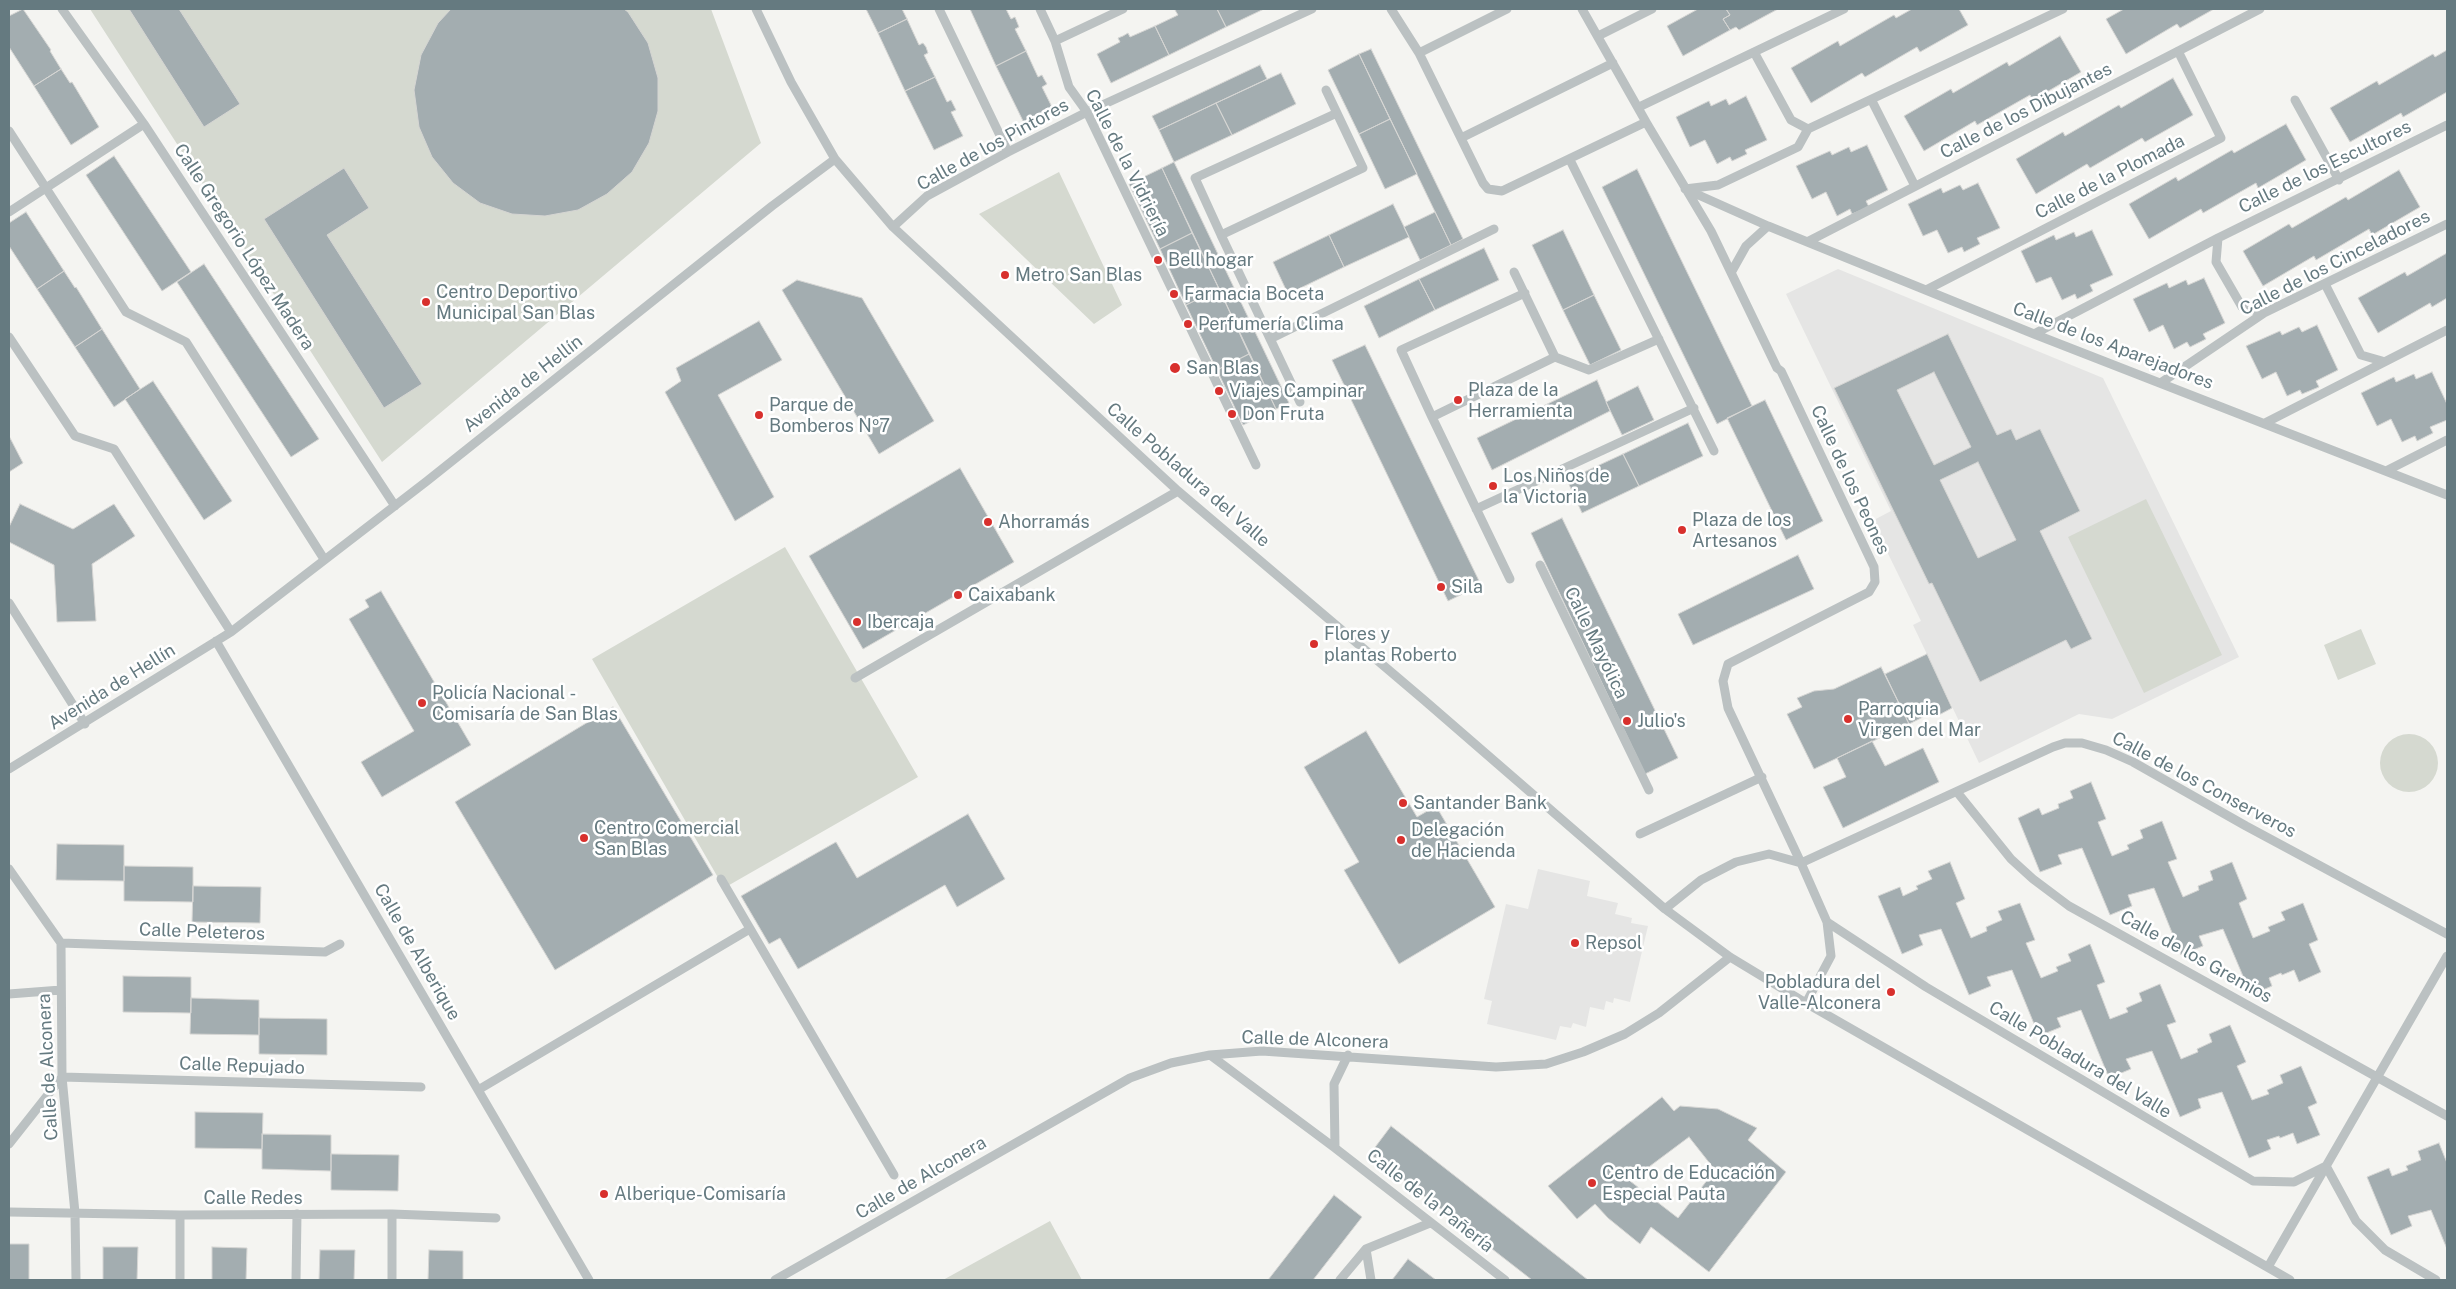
<!DOCTYPE html>
<html>
<head>
<meta charset="utf-8">
<style>
  body { margin:0 }
  #map { position:relative; width:2456px; height:1289px; overflow:hidden; background:#f4f4f1; font-family:"Public Sans",sans-serif }
  canvas { display:block }
  .frame { position:absolute; inset:0; border:10px solid #657a80; pointer-events:none }
</style>
</head>
<body>
<div id="map">
<canvas width="2456" height="1289"></canvas>
<div class="frame"></div>
</div>
<script>
const c = document.querySelector('canvas').getContext('2d');
c.lineJoin = 'round';
function fillPath(path, color) { c.fillStyle = color; c.fill(path, 'evenodd'); }
const shape = rows => new Path2D(rows.map(r => 'M' + r).join(''));
function strokePath(path, color, width, dash) { c.strokeStyle = color; c.lineWidth = width; c.lineCap = dash ? 'butt' : 'round'; c.setLineDash(dash || []); c.stroke(path); }
function drawText(font, color, halo, rows, align = 'center') {
  c.font = font + ' "Public Sans",sans-serif'; c.lineWidth = 5; c.setLineDash([]); c.textBaseline = 'middle'; c.strokeStyle = halo; c.fillStyle = color; for (const [text, x, y, turn = 0] of rows) {
    c.save(); c.translate(x, y); c.rotate((+turn || 0) * Math.PI / 180); c.textAlign = isNaN(turn) ? turn : align; if (halo) c.strokeText(text, 0, 0); c.fillText(text, 0, 0); c.restore();
  }
}
fillPath(shape([
  [1838,269,2103,378,2239,657,2112,719,2079,714,1979,763,1913,625,1921,621,1872,521,1891,511,1786,294],
  [1538,869,1590,881,1587,896,1618,903,1615,914,1632,918,1631,923,1648,926,1630,1002,1614,998,1613,1003,1606,1001,1604,1010,1590,1007,1586,1027,1573,1023,1571,1028,1560,1026,1556,1040,1487,1024,1492,1001,1484,999,1506,904,1528,909]
]), '#e5e5e4');
fillPath(shape([
  [90,9,711,9,761,143,382,462],
  [1059,172,1122,305,1094,324,979,214],
  [2146,499,2222,655,2144,693,2068,537],
  [785,547,918,777,724,888,592,659],
  [2361,629,2376,664,2338,680,2324,645],
  '2380 763a29 29 0 1 1 58 0a29 29 0 1 1-58 0Z',
  [1050,1221,1082,1280,943,1280]
]), '#d5d9d0');
const building = shape([
  [23,9,51,50,50,51,61,69,34,86,9,47,9,16,23,9],
  [129,9,179,9,240,104,204,127,129,9],
  [451,9,624,9,628,12,648,43,658,78,658,111,649,143,632,172,607,194,578,210,545,216,512,214,480,203,453,183,432,157,419,127,414,90,421,55,438,23,451,9],
  [866,9,902,9,907,19,878,33,866,9],
  [970,9,1006,9,1011,19,1015,17,1019,27,1015,29,1026,51,996,66,970,9],
  [1179,9,1217,9,1226,27,1169,55,1155,26,1178,15,1175,10,1179,9],
  [1217,9,1264,9,1226,27,1217,9],
  [1698,9,1726,9,1730,15,1723,19,1730,30,1683,56,1667,26,1698,9],
  [1726,9,1778,9,1739,30,1736,27,1730,30,1723,19,1730,15,1726,9],
  [1912,9,1959,9,1968,25,1920,52,1917,47,1865,77,1862,73,1811,103,1791,68,1838,41,1840,46,1894,15,1896,18,1912,9],
  [2124,9,2214,9,2180,28,2177,24,2126,54,2106,19,2124,9],
  [907,19,919,45,923,43,926,47,928,53,924,55,935,77,905,91,878,33,907,19],
  [1155,26,1169,55,1111,83,1097,54,1120,42,1118,38,1123,36,1128,33,1130,37,1155,26],
  [2060,36,2081,72,2033,100,2030,95,1977,125,1975,121,1924,151,1904,116,1951,89,1953,93,2007,62,2009,66,2060,36],
  [1371,49,1463,239,1451,245,1359,54,1371,49],
  [2447,50,2447,92,2403,117,2401,113,2350,142,2330,108,2377,81,2379,85,2433,54,2435,57,2447,50],
  [1026,51,1038,77,1042,75,1044,79,1047,84,1042,87,1054,111,1025,125,996,66,1026,51],
  [1359,54,1390,119,1359,134,1328,70,1359,54],
  [1260,65,1267,79,1159,130,1152,116,1260,65],
  [61,69,70,83,72,82,99,127,71,145,34,86,61,69],
  [1281,73,1296,104,1232,135,1216,103,1281,73],
  [935,77,947,102,951,100,956,110,951,112,963,136,934,150,905,91,935,77],
  [2173,78,2193,115,2145,142,2142,138,2090,168,2087,164,2036,194,2016,159,2063,132,2065,136,2119,105,2121,108,2173,78],
  [1746,96,1767,140,1745,150,1747,154,1732,161,1730,157,1717,164,1705,140,1690,147,1676,117,1709,101,1711,106,1726,99,1729,105,1746,96],
  [1216,103,1232,135,1174,162,1159,130,1216,103],
  [1390,119,1417,174,1385,189,1359,134,1390,119],
  [2286,124,2306,160,2258,188,2256,183,2203,213,2201,209,2149,239,2129,204,2176,177,2178,181,2232,150,2234,153,2286,124],
  [1867,145,1888,190,1866,201,1869,207,1852,214,1850,209,1837,216,1826,192,1812,199,1796,166,1830,151,1832,155,1849,147,1851,152,1867,145],
  [114,156,191,272,162,291,86,175,114,156],
  [1174,162,1289,403,1276,409,1162,168,1174,162],
  [344,168,369,208,327,235,422,384,384,408,264,219,344,168],
  [1162,168,1192,233,1160,249,1129,184,1162,168],
  [1637,169,1752,406,1717,424,1602,187,1637,169],
  [2399,170,2420,207,2372,235,2369,229,2316,260,2314,256,2263,286,2243,251,2289,224,2292,228,2346,197,2348,200,2399,170],
  [1978,183,2000,228,1977,238,1980,244,1964,252,1962,247,1948,253,1937,230,1923,236,1908,204,1941,188,1943,193,1960,185,1963,190,1978,183],
  [1393,204,1409,237,1344,267,1329,235,1393,204],
  [26,212,64,271,37,289,9,246,9,223,26,212],
  [1435,212,1451,245,1420,260,1404,227,1435,212],
  [1563,230,1594,295,1563,310,1532,245,1563,230],
  [2092,230,2113,275,2090,285,2093,291,2077,299,2075,294,2062,300,2051,277,2036,283,2021,251,2054,235,2056,240,2074,232,2076,237,2092,230],
  [1192,233,1219,289,1186,305,1160,249,1192,233],
  [1329,235,1344,267,1288,294,1273,262,1329,235],
  [1484,248,1499,280,1435,310,1419,279,1484,248],
  [2447,253,2447,298,2432,307,2430,303,2378,333,2358,298,2405,272,2407,276,2447,253],
  [204,264,319,439,291,457,177,282,204,264],
  [64,271,75,288,76,287,102,329,75,347,37,289,64,271],
  [2204,278,2225,323,2203,334,2206,339,2190,347,2187,342,2174,349,2163,325,2149,332,2133,299,2167,283,2169,288,2186,280,2188,285,2204,278],
  [1419,279,1435,310,1379,338,1364,306,1419,279],
  [797,280,862,298,934,421,879,454,782,290,797,280],
  [1219,289,1249,354,1217,370,1186,305,1219,289],
  [1594,295,1621,350,1590,365,1563,310,1594,295],
  [759,321,782,360,718,395,774,497,735,521,665,392,681,381,676,368,759,321],
  [2317,325,2338,370,2316,381,2319,387,2302,394,2300,390,2287,396,2276,372,2262,379,2246,346,2280,331,2282,335,2299,327,2302,332,2317,325],
  [102,329,140,389,114,407,75,347,102,329],
  [1948,334,1997,435,2011,429,2016,440,2040,429,2080,511,2040,531,2092,639,2071,649,2066,640,1980,682,1932,583,1929,584,1834,388,1948,334],
  [1934,372,1971,447,1934,465,1897,390,1934,372],
  [1978,462,2016,540,1978,558,1940,480,1978,462],
  [1365,345,1481,585,1448,601,1332,360,1365,345],
  [1249,354,1276,409,1243,425,1217,370,1249,354],
  [2432,372,2447,404,2447,420,2430,427,2433,433,2417,441,2415,436,2402,442,2391,419,2377,426,2361,393,2394,377,2396,382,2414,374,2416,379,2432,372],
  [1597,380,1610,411,1492,470,1477,438,1597,380],
  [153,381,232,501,204,520,125,399,153,381],
  [1638,386,1654,420,1622,435,1606,402,1638,386],
  [1765,400,1823,521,1786,540,1727,418,1765,400],
  [1688,423,1703,456,1639,486,1623,454,1688,423],
  [9,436,23,463,9,472,9,436],
  [1623,454,1639,486,1582,513,1567,480,1623,454],
  [960,468,1014,562,863,649,809,556,960,468],
  [20,504,73,529,114,504,135,536,92,564,96,621,57,622,54,565,9,542,9,527,20,504],
  [1562,518,1678,758,1645,774,1531,533,1562,518],
  [1798,555,1814,589,1693,645,1678,614,1798,555],
  [381,591,471,745,382,797,361,762,414,731,349,619,369,607,365,600,381,591],
  [1927,654,1952,708,1937,716,1935,711,1909,724,1885,674,1927,654],
  [1881,667,1909,724,1814,769,1787,714,1802,707,1797,698,1814,691,1834,689,1881,667],
  [613,707,713,875,555,970,455,802,613,707],
  [1366,731,1417,817,1436,806,1495,907,1399,964,1344,870,1359,862,1304,767,1366,731],
  [1872,741,1885,766,1923,748,1939,782,1843,828,1823,787,1846,777,1837,758,1872,741],
  [2091,782,2106,819,2098,822,2112,856,2129,849,2127,845,2143,838,2140,830,2162,821,2177,859,2168,862,2183,897,2199,890,2198,886,2213,880,2210,871,2232,862,2247,899,2239,903,2253,938,2270,931,2268,927,2285,920,2281,912,2303,903,2318,940,2309,944,2321,972,2299,982,2294,970,2282,975,2281,973,2269,978,2272,986,2251,995,2223,929,2199,936,2203,946,2181,955,2154,888,2128,895,2132,906,2110,915,2082,848,2058,855,2062,864,2040,872,2018,818,2039,808,2042,815,2059,808,2058,804,2073,798,2070,791,2091,782],
  [968,814,1005,879,957,907,945,885,798,969,780,938,769,944,741,896,836,842,857,878,968,814],
  [57,844,124,845,124,881,56,880,57,844],
  [1950,862,1965,899,1956,903,1971,938,1987,931,1986,927,2002,920,1998,911,2020,903,2035,940,2026,943,2041,978,2058,971,2056,967,2071,961,2068,954,2090,944,2105,982,2097,985,2110,1019,2128,1012,2126,1008,2142,1001,2139,993,2160,984,2176,1022,2167,1025,2181,1059,2198,1052,2197,1049,2212,1042,2209,1034,2230,1025,2246,1062,2237,1066,2252,1100,2269,1094,2267,1090,2283,1083,2280,1075,2301,1066,2317,1103,2308,1107,2320,1135,2297,1144,2293,1133,2280,1138,2279,1136,2267,1140,2271,1149,2249,1158,2222,1092,2198,1099,2201,1108,2180,1117,2152,1051,2126,1059,2131,1069,2109,1078,2081,1010,2057,1018,2061,1027,2039,1036,2012,970,1987,977,1991,986,1969,995,1941,929,1919,935,1923,945,1902,954,1878,896,1900,887,1903,896,1918,889,1916,886,1932,879,1928,871,1950,862],
  [124,866,193,867,193,902,124,901,124,866],
  [193,886,261,887,260,923,192,922,193,886],
  [123,976,191,977,191,1013,123,1012,123,976],
  [191,998,259,1000,259,1035,190,1034,191,998],
  [259,1018,327,1019,327,1055,259,1054,259,1018],
  [1662,1097,1674,1111,1680,1106,1718,1109,1757,1128,1748,1140,1786,1172,1709,1272,1651,1227,1640,1244,1608,1218,1595,1204,1577,1219,1548,1186,1662,1097],
  [1689,1137,1715,1170,1678,1218,1630,1181,1689,1137],
  [195,1112,263,1113,262,1149,195,1148,195,1112],
  [1391,1126,1588,1280,1532,1280,1370,1154,1391,1126],
  [262,1134,331,1135,331,1171,262,1169,262,1134],
  [2439,1143,2447,1163,2447,1249,2431,1210,2408,1216,2412,1226,2391,1235,2367,1177,2389,1168,2392,1176,2408,1170,2406,1166,2421,1160,2418,1151,2439,1143],
  [331,1154,399,1155,398,1191,331,1190,331,1154],
  [1334,1195,1362,1217,1313,1280,1268,1280,1334,1195],
  [9,1244,29,1244,29,1280,9,1280,9,1244],
  [103,1247,138,1247,137,1280,103,1280,103,1247],
  [212,1247,247,1248,246,1280,212,1280,212,1247],
  [320,1250,355,1250,354,1280,319,1280,320,1250],
  [429,1250,463,1251,463,1280,428,1280,429,1250],
  [1408,1259,1436,1280,1392,1280,1408,1259]
]);
fillPath(building, '#a3adb0');
strokePath(building, '#d5d5d3', 1);
strokePath(shape([
  [62,9,144,124,395,506],
  [756,9,791,82,835,159,893,227,1178,491,1424,700,1665,909,1730,957,1806,1003,2290,1280],
  [939,9,1008,152],
  [1040,9,1055,41,1069,87,1087,112,1256,465],
  [1391,9,1419,53,1483,183,1488,189,1502,191,1646,122,1711,231,1777,368,1781,371,1874,567,1875,582,1869,592,1728,664,1723,681,1728,708,1801,863,2053,747,2065,743,2082,743,2106,750,2133,762,2246,826,2447,934],
  [1582,9,1646,122],
  [1598,36,1652,9],
  [1055,41,1123,9],
  [1754,52,1791,120,1808,129],
  [1419,53,1507,9],
  [2295,100,2339,180],
  [1872,101,1915,186],
  [1639,107,1844,9],
  [9,131,126,312,186,342,324,559],
  [1461,138,1613,63],
  [1570,160,1714,451],
  [1685,189,1768,226,2034,334,2447,495],
  [1685,189,1718,185,1798,147,1808,129,2063,9],
  [9,212,144,124],
  [893,227,927,196,1008,152,1087,112,1312,9],
  [1221,235,1195,178,1337,113],
  [2218,238,2216,262,2242,307,2264,313],
  [1807,242,2260,9],
  [1732,271,1746,246,1768,226],
  [2325,284,2361,355,2382,361],
  [1928,289,2221,138,2178,51],
  [2034,334,2218,238,2447,125],
  [9,337,75,436,114,449,231,632],
  [1270,339,1494,229],
  [1555,357,1589,370,1659,339],
  [2162,382,2264,313,2447,224],
  [1300,402,1221,235,1363,168,1326,90],
  [1432,417,1401,350,1525,293],
  [2265,423,2447,330],
  [2386,471,2447,440],
  [1476,509,1694,408],
  [1540,565,1649,790],
  [1510,579,1432,417,1555,357,1514,272],
  [9,603,85,724],
  [216,641,589,1280],
  [855,678,1178,491],
  [9,769,231,632,427,481,772,206,835,159],
  [1957,792,2011,859,2033,879,2069,906,2447,1116],
  [1640,834,1762,777],
  [9,869,61,943,62,1077,75,1213,76,1280],
  [721,879,894,1175],
  [1665,909,1701,880,1736,862,1769,854,1801,863,1827,922,1831,956,1806,1003],
  [1827,922,1926,987,2253,1181,2294,1182,2326,1166,2356,1221,2385,1250,2436,1280],
  [61,943,325,952,340,944],
  [9,994,61,990],
  [1210,1055,1335,1148],
  [1348,1055,1334,1084,1335,1148,1505,1280],
  [478,1090,750,929],
  [9,1144,62,1077,421,1087],
  [9,1212,180,1215,392,1214,496,1218],
  [180,1215,180,1280],
  [1366,1249,1371,1280],
  [2268,1267,2447,956],
  [296,1280,297,1214],
  [392,1280,392,1214],
  [775,1280,1130,1078,1171,1063,1210,1055,1262,1051,1496,1067,1546,1064,1583,1052,1625,1034,1659,1013,1730,957],
  [1340,1280,1366,1249,1430,1223]
]), '#bbc1c2', 9);
for (const [x, y, r, color] of [
  [1158,260,5,"#d8302d"],
  [1005,275,5,"#d8302d"],
  [1174,294,5,"#d8302d"],
  [426,302,5,"#d8302d"],
  [1188,324,5,"#d8302d"],
  [1175,368,6,"#d8302d"],
  [1219,391,5,"#d8302d"],
  [1458,400,5,"#d8302d"],
  [1232,414,5,"#d8302d"],
  [759,415,5,"#d8302d"],
  [1493,486,5,"#d8302d"],
  [988,522,5,"#d8302d"],
  [1682,530,5,"#d8302d"],
  [1441,587,5,"#d8302d"],
  [958,595,5,"#d8302d"],
  [857,622,5,"#d8302d"],
  [1314,644,5,"#d8302d"],
  [422,703,5,"#d8302d"],
  [1848,719,5,"#d8302d"],
  [1627,721,5,"#d8302d"],
  [1403,803,5,"#d8302d"],
  [584,838,5,"#d8302d"],
  [1401,840,5,"#d8302d"],
  [1575,943,5,"#d8302d"],
  [1891,992,5,"#d8302d"],
  [1592,1183,5,"#d8302d"],
  [604,1194,5,"#d8302d"]
]) { const dot = new Path2D(); dot.arc(x, y, r, 0, 2 * Math.PI); c.fillStyle = color; c.fill(dot); strokePath(dot, '#fff', 2); }
drawText('18px', '#657a80', '#fff', [
  ["Calle de los Dibujantes",2026,111,-27],
  ["Calle de los Pintores",993,145,-29],
  ["Calle de la Vidriería",1127,163,63],
  ["Calle de los Escultores",2325,167,-26],
  ["Calle de la Plomada",2110,177,-27],
  ["Calle Gregorio López Madera",244,247,57],
  ["Calle de los Cinceladores",2335,263,-27],
  ["Calle de los Aparejadores",2113,346,21],
  ["Avenida de Hellín",523,384,-38],
  ["Calle Pobladura del Valle",1188,475,41],
  ["Calle de los Peones",1850,480,65],
  ["Calle Mayólica",1596,643,64],
  ["Avenida de Hellín",112,687,-32],
  ["Calle de los Conserveros",2204,785,28],
  ["Calle Peleteros",202,932,2],
  ["Calle de Alberique",417,952,60],
  ["Calle de los Gremios",2196,957,29],
  ["Calle de Alconera",1315,1040,2],
  ["Calle Pobladura del Valle",2080,1060,31],
  ["Calle Repujado",242,1066,2],
  ["Calle de Alconera",48,1067,-93],
  ["Calle de Alconera",921,1178,-30],
  ["Calle Redes",253,1198],
  ["Calle de la Pañería",1430,1201,38]
]);
drawText('18px', '#657a80', '#fff', [
  ["Bell hogar",1168,260],
  ["Metro San Blas",1015,275],
  ["Centro Deportivo",436,292],
  ["Municipal San Blas",436,313],
  ["Farmacia Boceta",1184,294],
  ["Perfumería Clima",1198,324],
  ["San Blas",1186,368],
  ["Plaza de la",1468,390],
  ["Herramienta",1468,411],
  ["Viajes Campinar",1229,391],
  ["Parque de",769,405],
  ["Bomberos Nº7",769,426],
  ["Don Fruta",1242,414],
  ["Los Niños de",1503,476],
  ["la Victoria",1503,497],
  ["Plaza de los",1692,520],
  ["Artesanos",1692,541],
  ["Ahorramás",998,522],
  ["Sila",1451,587],
  ["Caixabank",968,595],
  ["Ibercaja",867,622],
  ["Flores y",1324,634],
  ["plantas Roberto",1324,655],
  ["Policía Nacional -",432,693],
  ["Comisaría de San Blas",432,714],
  ["Parroquia",1858,709],
  ["Virgen del Mar",1858,730],
  ["Julio's",1637,721],
  ["Santander Bank",1413,803],
  ["Centro Comercial",594,828],
  ["San Blas",594,849],
  ["Delegación",1411,830],
  ["de Hacienda",1411,851],
  ["Repsol",1585,943],
  ["Pobladura del",1881,982,"right"],
  ["Valle-Alconera",1881,1003,"right"],
  ["Centro de Educación",1602,1173],
  ["Especial Pauta",1602,1194],
  ["Alberique-Comisaría",614,1194]
], 'left');
</script>
</body>
</html>
